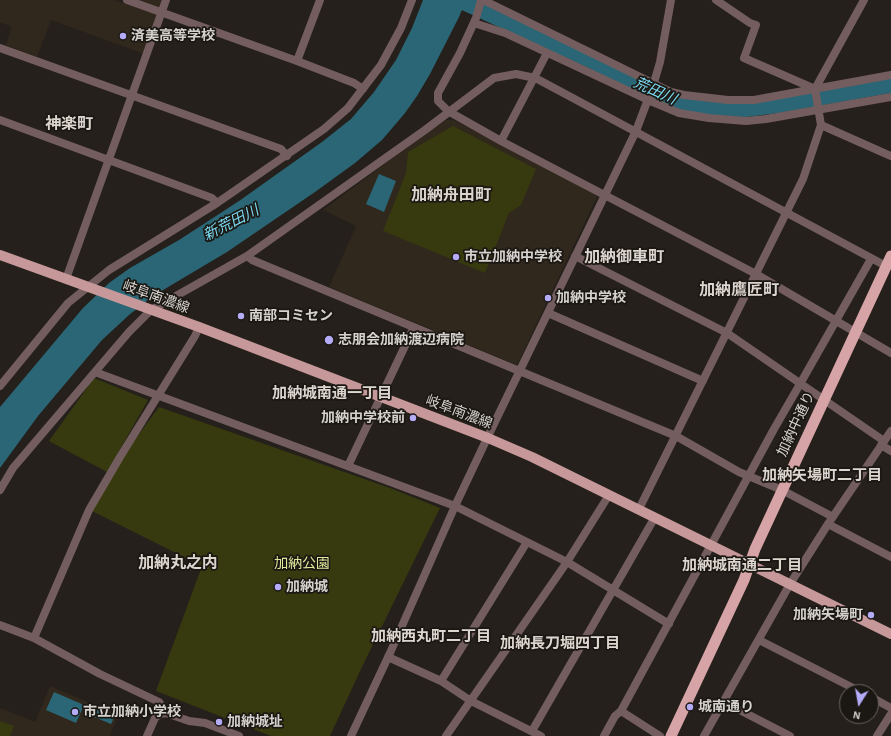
<!DOCTYPE html>
<html>
<head>
<meta charset="utf-8">
<style>
  body { margin:0 }
  #map { position:relative; width:891px; height:736px; overflow:hidden; background:#25201b; font-family:"Alegreya Sans",sans-serif }
  canvas { display:block }
  .north { position:absolute; left:839px; top:684px; width:40px; height:40px; box-sizing:border-box; background:#1b1712; border:1px solid #65615d; border-radius:50%; rotate:191deg; font-size:11px; font-weight:700; line-height:16px; text-align:center; color:#d4d1ce }
  .north::after { content:''; display:block; margin:auto; width:14px; height:18px; background:#b5acf8; clip-path:polygon(50% 0,100% 100%,50% 72%,0 100%) }
</style>
</head>
<body>
<div id="map">
<canvas width="891" height="736"></canvas>
<div class="north">N</div>
</div>
<script>
const c = document.querySelector('canvas').getContext('2d');
c.lineJoin = 'round';
function fillPath(path, color) { c.fillStyle = color; c.fill(path, 'evenodd'); }
const shape = rows => new Path2D(rows.map(r => 'M' + r).join(''));
function strokePath(path, color, width, dash) { c.strokeStyle = color; c.lineWidth = width; c.lineCap = dash ? 'butt' : 'round'; c.setLineDash(dash || []); c.stroke(path); }
function drawText(font, color, halo, rows, align = 'center') {
  c.font = font + ' "Alegreya Sans","Noto Sans JP",sans-serif'; c.lineWidth = 3.5; c.setLineDash([]); c.textBaseline = 'middle'; c.strokeStyle = halo; c.fillStyle = color; for (const [text, x, y, turn = 0] of rows) {
    c.save(); c.translate(x, y); c.rotate((+turn || 0) * Math.PI / 180); c.textAlign = isNaN(turn) ? turn : align; if (halo) c.strokeText(text, 0, 0); c.fillText(text, 0, 0); c.restore();
  }
}
fillPath(shape([
  [0,0,114,0,155,14,157,18,144,54,51,20,37,57,6,45,12,27,0,22],
  [138,0,162,0,160,8],
  [444,120,454,120,595,193,597,197,517,365,329,287,356,226,323,210],
  [50,686,118,715,110,736,0,736,0,708,35,722]
]), '#30271d');
fillPath(shape([
  [453,126,536,169,521,205,509,213,485,273,383,231,406,173,408,152],
  [94,378,148,400,107,472,49,441],
  [159,407,390,488,440,508,362,667,330,736,271,736,156,691,202,566,92,511,123,456],
  [0,721,14,726,10,736,0,736]
]), '#373a0f');
fillPath(shape([
  [423,0,466,0,459,17,430,74,417,96,405,113,382,140,355,163,315,192,227,252,153,296,129,315,102,340,38,416,0,468,0,407,83,308,109,283,130,268,179,240,239,201,322,142,351,119,374,92,396,60,412,28],
  [379,174,396,181,384,212,366,204],
  [54,692,84,705,76,723,46,710],
  [98,709,115,716,111,724,94,717]
]), '#2a6675');
strokePath(shape([
  [459,0,592,61,664,97,685,104,712,108,745,109,778,105,891,85]
]), '#2a6675', 16);
strokePath(shape([
  [127,0,297,61,354,83,363,89],
  [481,0,476,18,460,53,438,93,438,101,448,111,501,141,756,274,891,353],
  [483,0,671,92,684,95,728,100,754,100,891,75],
  [716,0,750,23,756,25,744,58,815,89],
  [474,23,505,33,648,100,679,113,709,118,746,121,766,119,891,97],
  [0,48,281,149,287,156],
  [297,61,320,0],
  [0,120,212,198,217,203],
  [821,125,891,156],
  [501,141,547,53],
  [247,256,252,260,676,436,739,472,782,490,833,517],
  [575,256,727,333,884,441],
  [66,279,166,0],
  [548,313,703,381],
  [95,372,455,506,567,562,669,624],
  [0,386,68,303,109,270,217,203,324,129,348,108,381,65,401,28,412,0],
  [881,445,891,451],
  [348,466,414,327],
  [0,490,13,468,129,332,151,310,247,256,425,130,494,78,516,74,535,78,541,81,886,266],
  [639,509,803,179,821,125,815,89,864,0],
  [828,524,891,557],
  [0,625,34,638,100,674,159,702,166,713,189,721,205,723,239,736],
  [34,638,89,510,120,457,195,336,199,327],
  [759,640,861,692],
  [388,657,441,681,471,701,541,736],
  [441,681,527,542],
  [871,697,891,708],
  [724,702,790,736],
  [621,711,660,736],
  [532,731,655,517],
  [351,736,390,653,455,506,491,430,636,131,653,86,660,62,671,0],
  [446,736,567,562,609,495],
  [604,736,615,716,621,711,774,429,800,384,871,259],
  [704,736,790,584,828,524,891,431],
  [877,736,891,714]
]), '#735d5e', 8);
strokePath(shape([
  [147,736,155,718,160,714,166,713]
]), '#735d5e', 8);
strokePath(shape([
  [0,255,199,327,488,438,532,457,891,634]
]), '#c6989a', 10);
strokePath(shape([
  [671,736,744,580,755,549,891,256]
]), '#d6a4a6', 11);
for (const [x, y, r, color] of [
  [123,36,4,"#b5acf8"],
  [456,257,4,"#b5acf8"],
  [548,298,4,"#b5acf8"],
  [241,316,4,"#b5acf8"],
  [329,340,5,"#b5acf8"],
  [413,418,4,"#b5acf8"],
  [278,587,4,"#b5acf8"],
  [871,615,4,"#b5acf8"],
  [690,707,4,"#b5acf8"],
  [75,712,4,"#b5acf8"],
  [219,722,4,"#b5acf8"]
]) { const dot = new Path2D(); dot.arc(x, y, r, 0, 2 * Math.PI); c.fillStyle = color; c.fill(dot); strokePath(dot, '#1b1712', 1.5); }
drawText('bold 14px', '#d4d1ce', '#1b1712', [
  ["済美高等学校",131,36],
  ["市立加納中学校",464,257],
  ["加納中学校",556,298],
  ["南部コミセン",249,316],
  ["志朋会加納渡辺病院",338,340],
  ["加納中学校前",405,418,"right"],
  ["加納城",286,587],
  ["加納矢場町",863,615,"right"],
  ["城南通り",698,707],
  ["市立加納小学校",83,712],
  ["加納城址",227,722]
], 'left');
drawText('14px', '#d4d1ce', '#1b1712', [
  ["岐阜南濃線",156,297,20],
  ["岐阜南濃線",459,412,21],
  ["加納中通り",796,424,-65]
]);
drawText('14px', '#dfe79c', '#1b1712', [
  ["加納公園",302,564]
]);
drawText('italic 15px', '#7bdaf2', '#1b1712', [
  ["荒田川",655,91,24],
  ["新荒田川",231,223,-27]
]);
drawText('bold 15px', '#dcd6cf', '#1b1712', [
  ["加納城南通一丁目",332,393],
  ["加納矢場町二丁目",822,475],
  ["加納城南通二丁目",742,565],
  ["加納西丸町二丁目",431,636],
  ["加納長刀堀四丁目",560,643]
]);
drawText('bold 16px', '#dcd6cf', '#1b1712', [
  ["神楽町",69,124],
  ["加納舟田町",451,195],
  ["加納御車町",624,257],
  ["加納鷹匠町",739,290],
  ["加納丸之内",178,563]
]);
</script>
</body>
</html>
